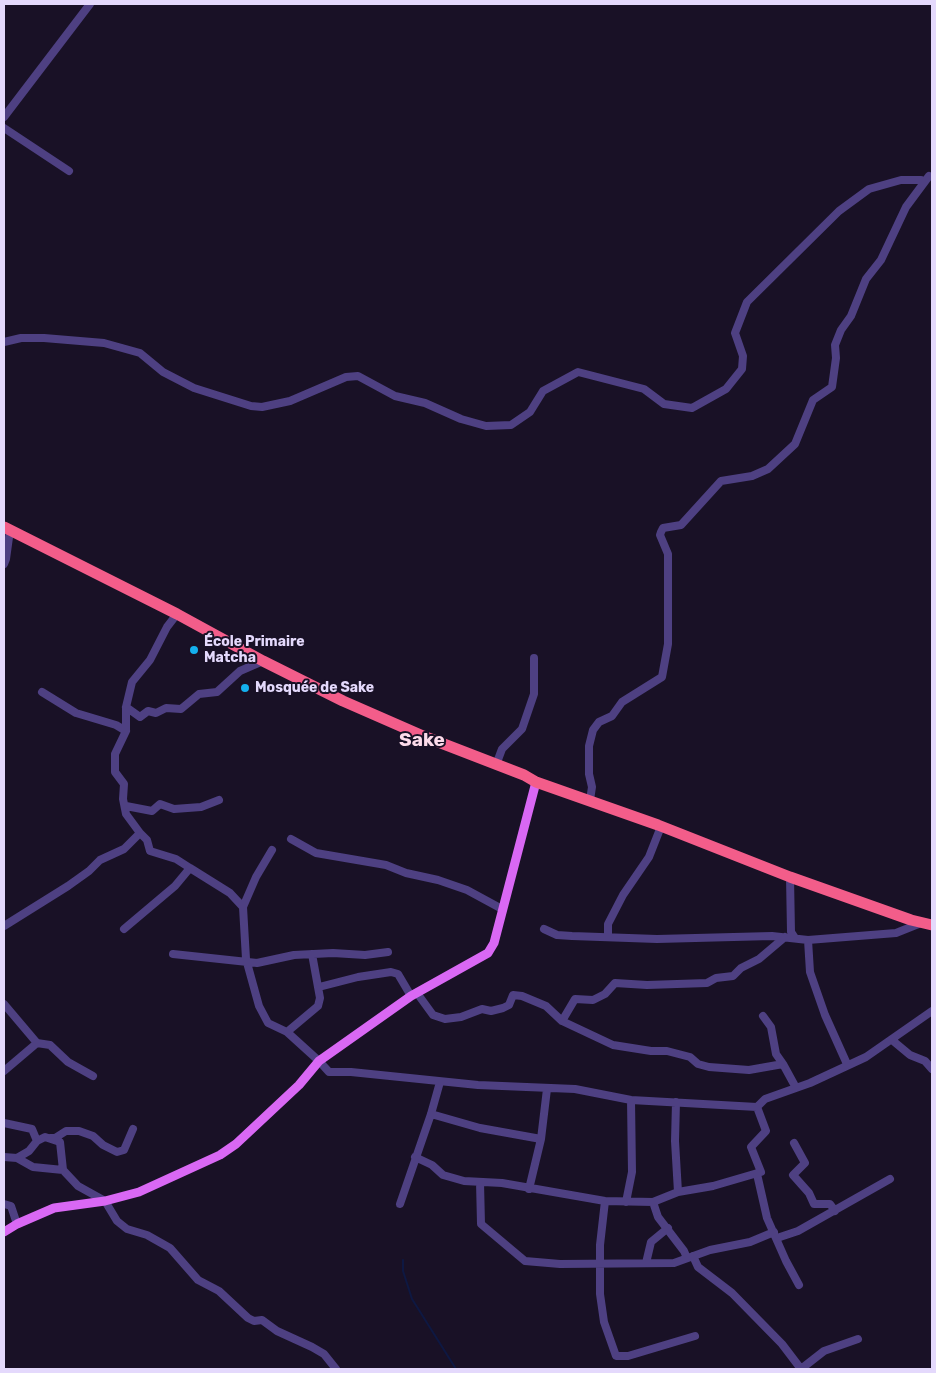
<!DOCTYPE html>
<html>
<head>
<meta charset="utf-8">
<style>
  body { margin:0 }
  #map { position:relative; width:936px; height:1373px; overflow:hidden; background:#191126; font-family:Rubik,sans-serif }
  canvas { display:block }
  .frame { position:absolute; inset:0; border:5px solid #e4d9fc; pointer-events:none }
</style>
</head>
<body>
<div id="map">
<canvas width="936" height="1373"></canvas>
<div class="frame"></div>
</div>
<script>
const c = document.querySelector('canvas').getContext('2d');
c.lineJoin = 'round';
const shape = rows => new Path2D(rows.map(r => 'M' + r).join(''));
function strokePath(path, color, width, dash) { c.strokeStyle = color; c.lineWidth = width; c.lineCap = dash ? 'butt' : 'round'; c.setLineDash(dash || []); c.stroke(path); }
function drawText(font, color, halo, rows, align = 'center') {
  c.font = font + ' Rubik,sans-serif'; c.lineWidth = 4; c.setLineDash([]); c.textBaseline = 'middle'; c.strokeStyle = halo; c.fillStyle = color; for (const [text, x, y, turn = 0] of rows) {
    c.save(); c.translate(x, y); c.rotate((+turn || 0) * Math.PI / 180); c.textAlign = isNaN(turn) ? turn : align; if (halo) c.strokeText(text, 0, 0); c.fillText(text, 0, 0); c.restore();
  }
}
strokePath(shape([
  [403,1260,403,1271,412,1299,456,1369]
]), '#0e1842', 2);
strokePath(shape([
  [4,117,90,4],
  [4,128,69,171],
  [4,342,21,338,44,338,104,343,140,353,163,372,194,388,251,406,262,407,290,401,346,377,358,376,395,396,425,403,461,419,486,426,511,425,530,412,543,391,578,372,644,389,664,404,692,408,726,389,742,369,743,356,735,333,747,302,839,211,869,189,901,180,921,180],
  [4,564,6,559,10,530],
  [42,692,76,713,116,725,126,731],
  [126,707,140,717,148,711,156,713,166,708,181,709,199,694,217,692,240,671,263,661],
  [496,765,502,749,522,729,534,694,534,658],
  [590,800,592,787,589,774,589,746,593,730,599,722,612,716,622,702,662,677,668,644,668,554,660,535,661,532,663,528,681,525,721,481,752,476,768,469,795,444,813,400,832,387,836,358,835,345,841,330,851,316,866,279,881,260,906,207,929,176],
  [126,806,152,811,160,804,174,809,201,807,219,800],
  [140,833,147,840,150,851,176,859,190,868],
  [291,839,316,853,386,865,406,873,438,880,467,890,502,909],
  [272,850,256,877,243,907,246,959,259,1006,268,1023,287,1032,319,1061,329,1072,351,1072,478,1085,575,1089,631,1100,757,1107,765,1099,810,1083,866,1057,932,1011],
  [790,877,791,932,795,938],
  [4,926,68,886,89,871,100,860,124,849,140,833,126,814,123,799,124,784,115,772,115,754,126,731,126,707,132,682,150,660,167,627,177,614],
  [124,929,175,886,190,868,230,893,243,907],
  [544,929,557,935,572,936,657,939,772,936,808,940,896,933,921,923],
  [608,936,608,924,623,895,649,857,660,829,658,825],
  [808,940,810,972,825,1015,847,1064],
  [173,954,257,963,294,955,333,953,365,955,388,952],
  [319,987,358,977,391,972,398,974,411,996],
  [417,993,433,1015,445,1019,461,1017,482,1009,491,1011,503,1008,509,1005,513,995,522,996,546,1006,562,1021,613,1045,651,1051,667,1051,690,1057,698,1064,709,1067,749,1070,783,1064,795,1086],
  [4,1004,37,1043],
  [763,1016,771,1027,776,1054,783,1064],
  [562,1021,575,999,593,1000,605,994,615,983,647,985,707,983,716,978,733,976,741,968,759,959,785,937],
  [287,1032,318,1006,320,998,312,954],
  [892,1040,910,1055,925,1061,932,1069],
  [4,1071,37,1043,50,1045,68,1062,93,1076],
  [676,1102,675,1141,678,1192],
  [431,1114,480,1128,541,1139],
  [4,1123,32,1129,37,1141,45,1137,60,1142,63,1170,78,1186,105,1201,117,1221,127,1229,147,1235,170,1248,198,1280,219,1291,248,1318,254,1321,262,1320,277,1331,312,1347,324,1354,336,1369],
  [50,1138,55,1138,66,1131,79,1131,93,1136,103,1145,117,1152,124,1150,133,1129],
  [794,1143,805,1163,793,1175,809,1193,814,1204,830,1204,835,1211],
  [4,1157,17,1158,33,1167,63,1170],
  [415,1157,432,1165,443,1175,464,1181,502,1183,605,1201,653,1202,678,1192,713,1186,761,1172,751,1147,766,1131,757,1107],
  [17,1158,29,1151,37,1141],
  [757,1174,767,1218,786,1261,799,1285],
  [480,1182,481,1224,525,1261,560,1264,674,1263,710,1250,750,1242,774,1232],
  [529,1189,541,1139,547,1089],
  [605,1201,600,1245,600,1294,604,1322,616,1356,628,1356,695,1336],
  [626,1202,632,1172,631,1100],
  [653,1202,658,1217,684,1251,687,1258],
  [4,1204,11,1206,17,1224],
  [400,1204,431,1114,440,1082],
  [777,1238,798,1231,890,1179],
  [693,1256,698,1267,732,1293,782,1344,801,1369],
  [646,1263,651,1242,668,1228],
  [801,1369,824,1351,858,1339]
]), '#4e4082', 8);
strokePath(shape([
  [4,1232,17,1224,54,1208,105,1201,139,1192,220,1155,236,1144,299,1085,319,1061,411,996,488,953,494,943,536,782]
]), '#d968f4', 9);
strokePath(shape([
  [4,527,177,614,263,661,343,701,423,736,524,775,536,782,658,825,790,877,911,920,932,925]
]), '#f35d8a', 11);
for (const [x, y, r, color] of [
  [194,650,5,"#14b0ee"],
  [245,688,5,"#14b0ee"]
]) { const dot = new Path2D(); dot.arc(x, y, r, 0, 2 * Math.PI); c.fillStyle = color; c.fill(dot); strokePath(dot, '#191126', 2); }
drawText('bold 14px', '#e4d9fc', '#191126', [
  ["École Primaire",204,642],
  ["Matcha",204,658],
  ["Mosquée de Sake",255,688]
], 'left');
drawText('bold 19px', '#fcdbea', '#191126', [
  ["Sake",422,741]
]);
</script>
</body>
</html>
